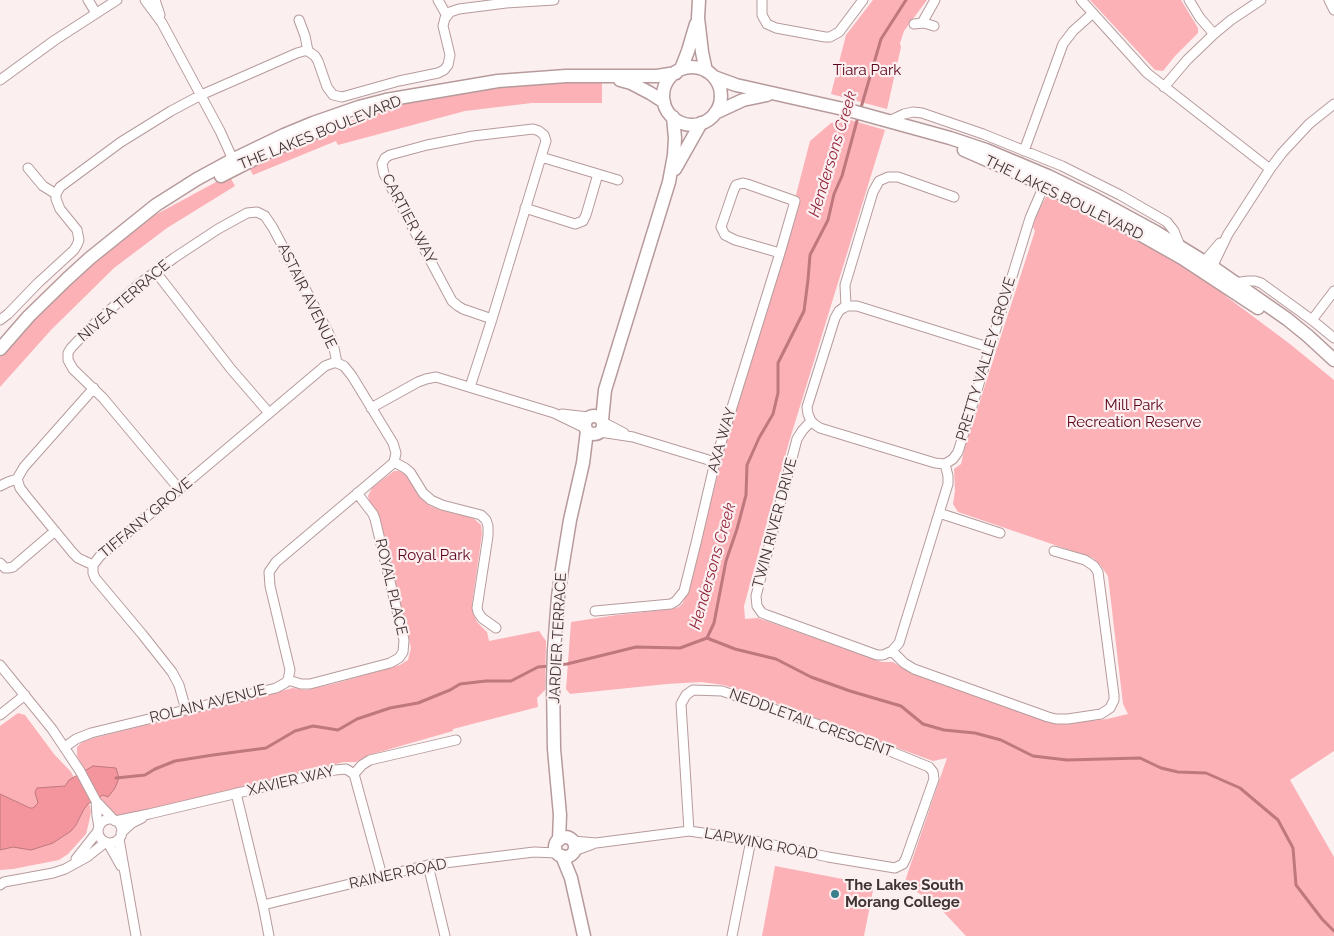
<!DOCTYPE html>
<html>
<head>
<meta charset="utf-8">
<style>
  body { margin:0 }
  canvas { display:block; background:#fceff0 }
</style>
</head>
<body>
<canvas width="1334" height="936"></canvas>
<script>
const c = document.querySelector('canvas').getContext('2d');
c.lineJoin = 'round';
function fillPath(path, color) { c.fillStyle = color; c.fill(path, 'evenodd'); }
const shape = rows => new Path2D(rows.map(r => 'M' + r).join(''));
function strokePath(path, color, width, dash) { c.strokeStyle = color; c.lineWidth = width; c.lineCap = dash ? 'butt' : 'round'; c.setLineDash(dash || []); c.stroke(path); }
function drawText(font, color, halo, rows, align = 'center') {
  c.font = font + ' Raleway,sans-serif'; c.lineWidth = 4.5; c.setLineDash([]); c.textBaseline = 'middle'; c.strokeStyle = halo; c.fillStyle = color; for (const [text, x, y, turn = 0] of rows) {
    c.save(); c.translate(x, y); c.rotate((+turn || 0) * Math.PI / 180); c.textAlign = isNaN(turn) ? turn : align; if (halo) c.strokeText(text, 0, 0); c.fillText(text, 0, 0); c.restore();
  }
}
fillPath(shape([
  [873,0,927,0,904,31,900,43,901,47,887,109,831,94,846,35],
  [1090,0,1181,0,1198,28,1198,33,1175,56,1163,71,1155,70],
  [602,80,602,103,532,103,465,111,338,145,336,141,253,175,248,165,333,128,381,109,424,97,482,87,543,81],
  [847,119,885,130,789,442,744,606,745,619,758,618,882,662,893,662,907,671,1046,721,1061,724,1107,719,1128,714,1123,704,1108,576,1101,566,1093,558,958,512,953,504,955,491,954,469,961,464,965,447,1035,231,1033,227,1037,213,1046,197,1052,195,1060,196,1210,280,1227,297,1290,344,1334,380,1334,751,1290,780,1334,857,1334,936,966,936,936,904,904,884,947,758,933,761,748,693,724,685,701,682,667,684,570,694,566,689,571,622,617,615,672,609,679,607,683,603,692,575,727,438,799,206,799,202,796,195,810,141,831,123,843,122],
  [229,175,235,186,167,228,114,268,51,330,0,387,0,357,37,316,104,253,155,215],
  [394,471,399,471,405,474,419,496,430,506,440,510,473,518,481,525,482,534,472,604,473,613,477,622,487,632,489,641,539,631,546,641,545,690,537,698,538,707,453,729,453,731,369,755,356,762,344,762,119,817,116,816,107,810,77,756,77,747,82,742,86,740,293,688,306,690,333,684,400,665,408,660,411,648,380,518,369,500,368,496,371,490,373,487],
  [18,713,25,715,54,754,71,772,90,806,91,812,89,822,86,834,68,854,59,860,13,869,0,870,0,726],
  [775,866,874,885,864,936,762,936]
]), '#fcb1b6');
const water = shape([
  [93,766,116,768,119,778,115,788,108,797,103,795,88,804,84,809,76,825,71,831,53,843,31,850,13,847,0,850,0,794,30,808,33,808,38,803,35,792,37,788,65,786,69,780,93,766]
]);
fillPath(water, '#f4959d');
strokePath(water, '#be787e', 1);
strokePath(shape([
  [860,111,881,39,906,0],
  [707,638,735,649,776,659,811,677,850,691,901,706,923,724,944,730,975,733,1001,740,1033,756,1067,760,1140,758,1161,768,1178,772,1206,773,1240,788,1278,820,1293,848,1296,885,1322,919,1334,931],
  [557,665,567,664,636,647,680,648,707,638,714,623,726,561,737,529,746,495,747,465,759,438,773,414,778,393,778,363,804,311,808,280,810,255,828,220,834,194,842,176,858,117],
  [116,778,145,775,155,769,175,761,213,755,266,748,295,731,313,726,338,730,357,719,390,708,418,703,450,690,460,684,486,681,511,681,538,667,550,666]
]), '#be787e', 3);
const street = shape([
  [88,0,96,13],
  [145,0,162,23,220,131,235,164],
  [155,0,160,15],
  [762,0,762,15,767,24,776,28,825,37,830,37,839,32,863,0],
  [1081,0,1147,73,1270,169],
  [1189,0,1200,18,1214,34],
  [1329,0,1334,10],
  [447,16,450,12,459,9,506,3,554,0],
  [299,20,305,36,308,51,315,56,318,61,327,87,333,95,342,97,399,81,438,73,444,70,448,65,450,55,443,26,445,18,447,16,438,0],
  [922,23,935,0],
  [914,24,924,23,934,26],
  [0,80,55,40,117,0],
  [1164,87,1187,60,1214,34,1231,20,1261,0],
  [889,121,904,114,913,112,922,113,983,134,1062,166,1120,195,1167,222,1174,231,1180,246],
  [1024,151,1063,44,1073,31,1093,13],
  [28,168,43,186,56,194],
  [598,174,618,180],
  [525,208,575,224,583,221,586,215,598,174,541,157],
  [1204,268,1208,257,1220,243],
  [1208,269,1214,263,1228,234,1270,169,1282,153,1309,124,1334,104],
  [155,271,231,369,269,413],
  [1234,283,1248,281,1255,281,1261,283,1312,320,1334,338],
  [846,306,845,285,873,192,879,181,888,177,898,177,954,197],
  [0,320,8,314,38,283,74,250,77,245,79,240,77,230,60,209,56,199,56,194,60,187,121,142,171,111,201,95,297,53,304,51,308,51],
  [1312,320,1334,291],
  [470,387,492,319,545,144,546,141,544,135,539,131,533,129,473,136,427,145,390,155,385,158,382,164,384,174,452,301,458,306,463,309,492,319],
  [371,408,418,382,426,379,436,377,554,413,585,428],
  [562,414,588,417],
  [811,421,802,431,797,439,756,596,757,606,762,613,767,615,877,655,883,655,892,651,904,663,914,669,1048,717,1056,719,1068,719,1101,714,1110,708,1114,700,1114,695,1098,572,1094,566,1085,560,1054,551],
  [603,422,624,433],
  [600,432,633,437,715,462],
  [394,462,405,468,410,472,423,493,431,500,442,505,481,515,486,520,488,526,488,536,477,608,478,612,482,618,496,628],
  [945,464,935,463,820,428,814,424,811,421,808,414,807,407,835,318,839,311,843,308,848,306,857,306,991,348],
  [0,486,8,482,17,479],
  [180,490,103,398,73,369,68,360,68,353,71,348,95,323,139,284,174,258,218,229,247,213,257,212,265,216,273,228,327,330,333,343,337,363],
  [939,513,1000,533],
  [0,563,5,568,8,568,13,567,55,531],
  [93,565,78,558,73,553,27,497,20,488,17,479,24,467,94,388],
  [595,611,671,604,676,601,684,591,696,543,715,462,780,253,795,201,747,184,743,183,736,185,733,192,721,227,725,235,735,240,780,253],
  [892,651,899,643,948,484,948,476,945,464,953,459,958,452,1030,218,1046,181],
  [0,665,52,729,80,771,96,801,114,820],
  [288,680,301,684,310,684,390,663,399,658,403,652,404,640,375,519,373,514,357,493],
  [186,710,179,685,172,672,142,634,95,578,93,573,93,565,100,556,325,366,333,363,337,363],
  [0,715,25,695],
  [65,747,76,739,91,733,276,688,285,683,288,680,290,670,270,586,269,572,276,562,391,465,394,462,396,453,393,443,352,376,344,366,337,363],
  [354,774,382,876],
  [236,793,263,905,269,936],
  [96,801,97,816,99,827],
  '98 831a12 12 0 1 1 24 0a12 12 0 1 1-24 0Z',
  [115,821,149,814,335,770,346,769,354,774,362,765,370,760,456,740],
  [121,833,132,823,142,818],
  [119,839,136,936],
  [573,841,596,843,689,831,751,840,828,857,895,868,903,864,906,858,934,779,933,772,929,767,865,741,722,691,693,690,686,695,681,704,689,831],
  [108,843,121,866],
  [574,851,593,844],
  [76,859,98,831],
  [428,865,445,936],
  [0,885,4,882,53,873,65,869,87,857,106,842],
  [263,905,428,865,534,852,557,853],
  [732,936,751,840]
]);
const secondary = shape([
  [699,0,698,18,702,52,706,71],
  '663 96a29 29 0 1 1 58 0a29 29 0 1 1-58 0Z',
  [681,69,688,51,696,24],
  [714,77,736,85,852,111,950,138,986,150,1048,176,1097,200,1156,232,1211,266,1287,319,1308,336,1334,360],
  [620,80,631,83,650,93,664,102],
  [715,113,743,100,767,95],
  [964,150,1044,185,1120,223,1182,258,1258,308],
  [675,169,701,123],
  [221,176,270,151,341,121],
  [0,349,29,316,67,279,90,258,156,205,197,179,232,160,284,135,313,123,359,107,386,100,498,81,566,76,657,76,676,73],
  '585 425a9 9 0 1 1 18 0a9 9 0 1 1-18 0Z',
  [602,420,605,390,669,182,674,155,675,138,673,117],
  '555 847a10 10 0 1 1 20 0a10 10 0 1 1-20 0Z',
  [559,840,560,815,554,749,553,682,554,650,558,597,562,569,570,520,583,463,587,431],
  [562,856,571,878,584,936]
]);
strokePath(street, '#b79b9c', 11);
strokePath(secondary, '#b79b9c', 15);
strokePath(street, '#fff', 9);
strokePath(secondary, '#fff', 12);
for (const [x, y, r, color] of [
  [835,894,5,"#3c808e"]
]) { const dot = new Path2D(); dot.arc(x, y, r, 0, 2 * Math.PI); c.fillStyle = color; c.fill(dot); strokePath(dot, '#fceff0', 2); }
drawText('15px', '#5a031a', '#fceff0', [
  ["Tiara Park",867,70],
  ["Mill Park",1134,405],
  ["Recreation Reserve",1134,422],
  ["Royal Park",434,555]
]);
drawText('15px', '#3f3334', '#fceff0', [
  ["THE LAKES BOULEVARD",320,133,-22],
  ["THE LAKES BOULEVARD",1064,198,26],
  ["CARTIER WAY",409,219,62],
  ["ASTAIR AVENUE",307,296,64],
  ["NIVEA TERRACE",124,301,-41],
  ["PRETTY VALLEY GROVE",986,359,-73],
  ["AXA WAY",722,440,-74],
  ["TIFFANY GROVE",146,518,-40],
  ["TWIN RIVER DRIVE",775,523,-75],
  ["ROYAL PLACE",391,587,77],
  ["JARDIER TERRACE",558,638,-87],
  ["ROLAIN AVENUE",208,704,-14],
  ["NEDDLETAIL CRESCENT",811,723,20],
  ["XAVIER WAY",291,781,-13],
  ["LAPWING ROAD",761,844,11],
  ["RAINER ROAD",398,874,-12]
]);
drawText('bold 15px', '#3f3334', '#fceff0', [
  ["The Lakes South",845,885],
  ["Morang College",845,902]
], 'left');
drawText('italic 16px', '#93253a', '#fceff0', [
  ["Hendersons Creek",833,154,-73],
  ["Hendersons Creek",713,566,-74]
]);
</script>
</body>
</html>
